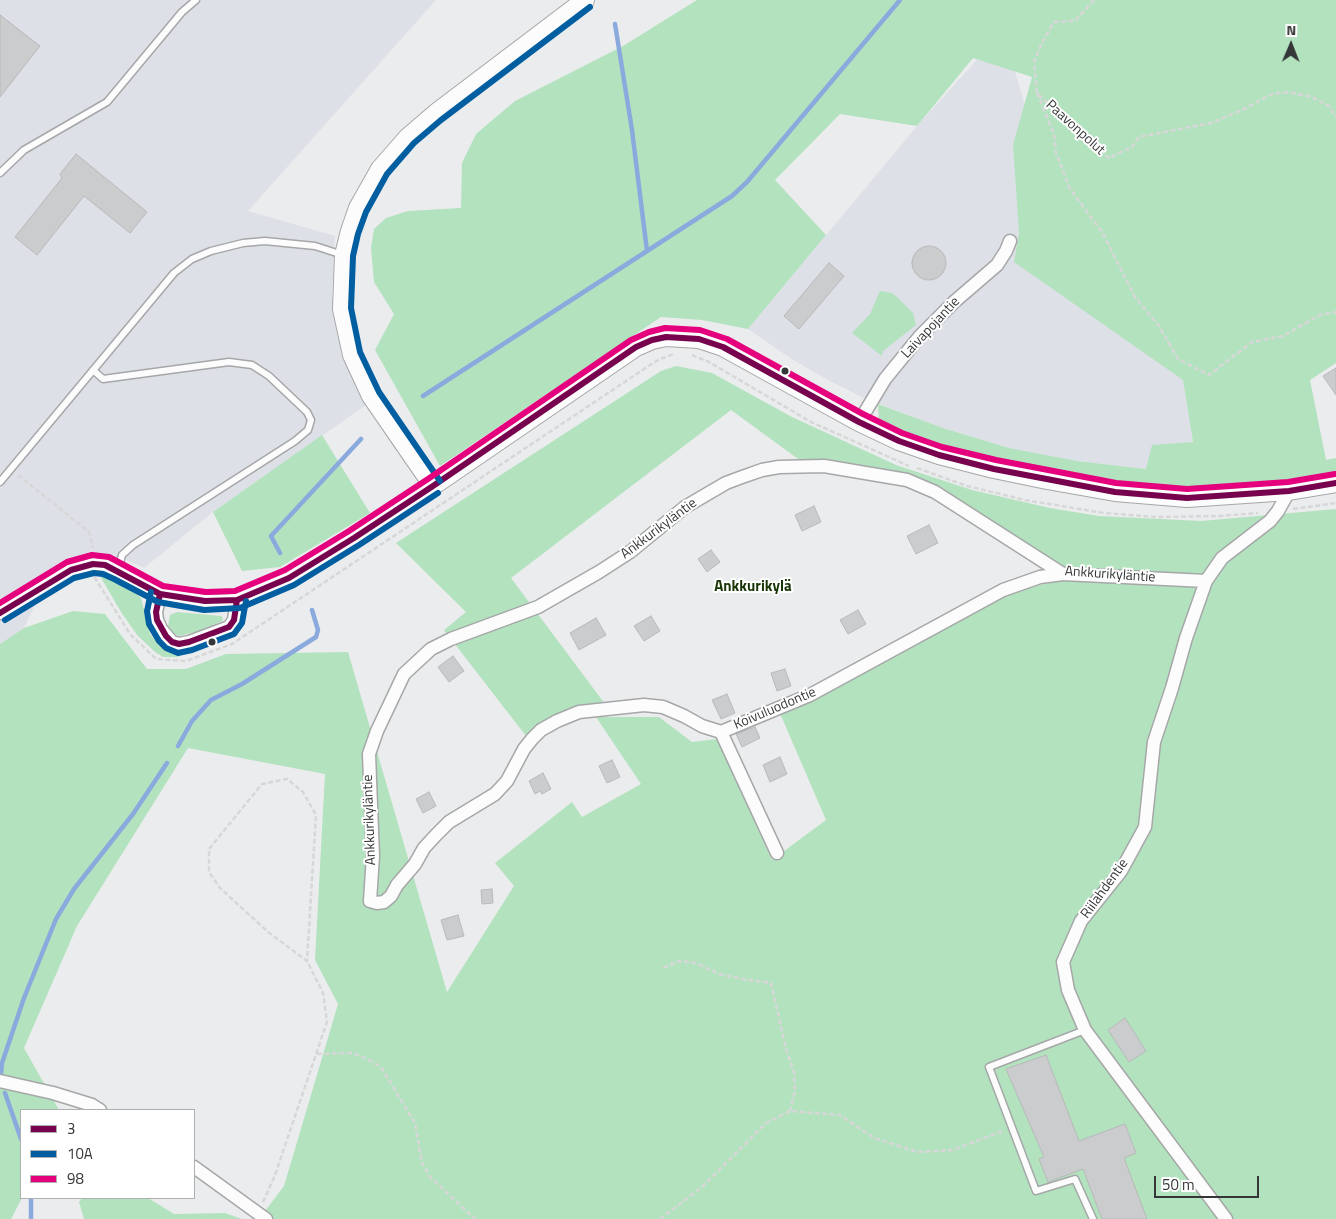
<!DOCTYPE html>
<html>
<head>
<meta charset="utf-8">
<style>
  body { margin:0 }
  #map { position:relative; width:1336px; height:1219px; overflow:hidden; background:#ebeced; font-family:"Titillium Web",sans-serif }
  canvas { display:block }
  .legend { position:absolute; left:20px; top:1109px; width:175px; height:90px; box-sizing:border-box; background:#fff; border:1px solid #aeafaf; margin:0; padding:6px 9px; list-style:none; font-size:15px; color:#353637 }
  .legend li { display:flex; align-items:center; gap:10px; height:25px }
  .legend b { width:25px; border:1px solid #aeafaf }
  .north { position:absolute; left:1266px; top:20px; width:50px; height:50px; -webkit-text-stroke:4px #fff; paint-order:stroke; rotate:1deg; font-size:14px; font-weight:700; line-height:20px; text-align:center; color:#353637 }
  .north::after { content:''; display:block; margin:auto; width:18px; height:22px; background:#353637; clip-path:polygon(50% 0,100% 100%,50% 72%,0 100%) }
  .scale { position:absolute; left:1154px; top:1176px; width:105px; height:22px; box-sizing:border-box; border:2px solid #353637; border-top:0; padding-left:6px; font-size:15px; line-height:18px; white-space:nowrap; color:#353637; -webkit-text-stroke:4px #fff; paint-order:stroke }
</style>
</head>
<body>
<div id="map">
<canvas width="1336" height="1219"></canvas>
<ul class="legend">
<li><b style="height:6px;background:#77034e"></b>3</li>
<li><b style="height:6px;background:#005ea1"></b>10A</li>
<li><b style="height:6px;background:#e5007d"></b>98</li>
</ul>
<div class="north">N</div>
<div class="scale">50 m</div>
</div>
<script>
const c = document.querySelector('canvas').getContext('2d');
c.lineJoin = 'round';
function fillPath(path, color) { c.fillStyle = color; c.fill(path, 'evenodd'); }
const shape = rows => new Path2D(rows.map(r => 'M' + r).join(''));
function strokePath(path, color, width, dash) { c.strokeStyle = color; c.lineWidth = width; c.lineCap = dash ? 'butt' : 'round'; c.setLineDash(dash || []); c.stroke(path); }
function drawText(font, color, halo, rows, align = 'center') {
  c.font = font + ' "Titillium Web",sans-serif'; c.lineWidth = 4; c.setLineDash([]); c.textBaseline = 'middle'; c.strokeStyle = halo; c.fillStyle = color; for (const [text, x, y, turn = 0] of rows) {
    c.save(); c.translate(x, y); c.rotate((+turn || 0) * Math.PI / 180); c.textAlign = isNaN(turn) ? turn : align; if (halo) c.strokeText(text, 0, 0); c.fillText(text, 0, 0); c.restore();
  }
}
fillPath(shape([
  [0,0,436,0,248,211,335,236,332,296,338,335,351,375,366,405,213,512,144,568,124,559,102,554,71,558,52,568,24,628,0,644],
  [1003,31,1074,271,1183,380,1193,442,1147,469,1077,461,1043,455,1009,448,943,428,864,398,828,380,793,360,748,329,917,126]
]), '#dee0e7');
fillPath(shape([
  [697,0,1336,0,1336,363,1310,380,1326,460,1336,458,1336,475,1312,480,1265,485,1200,488,1101,481,1009,465,904,435,879,421,878,404,943,428,1009,448,1077,461,1146,469,1152,445,1193,442,1183,380,1014,262,1019,233,1013,145,1032,77,973,58,917,126,840,114,775,180,826,235,748,329,702,320,661,317,440,466,375,350,394,314,374,282,371,248,374,229,386,218,408,211,461,208,462,163,476,134,515,101,623,46],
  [880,291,892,293,898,298,913,313,916,325,883,351,882,356,852,333,870,314],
  [676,366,712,373,792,417,896,465,972,490,1050,508,1099,516,1201,521,1336,509,1336,1219,259,1219,284,1186,338,1004,315,960,325,774,188,748,77,926,24,1048,59,1110,21,1110,22,1198,11,1219,0,1219,0,644,24,628,73,611,105,614,147,669,186,669,226,654,348,652,447,992,514,886,495,863,572,802,582,817,641,784,596,717,659,717,692,742,717,739,772,860,826,820,779,711,1015,591,1057,581,1054,565,918,481,801,461,731,410,511,578,605,704,526,736,444,630,466,612,396,543,661,371],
  [322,435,370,513,280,567,242,571,213,512],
  [100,576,117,581,131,589,141,598,150,634,160,646,170,650,185,650,186,652,178,657,163,657,155,652,137,635,121,612],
  [177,612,221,616,223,618,222,621,199,631,179,636,174,634,168,626,170,615],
  [82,1198,148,1198,174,1214,225,1213,242,1219,84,1219,79,1202]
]), '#b3e2bf');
strokePath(shape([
  [615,24,632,130,647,251],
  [423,396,732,196,747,182,900,0],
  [280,553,271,536,361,439],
  [178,746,192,721,211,700,242,684,316,637,318,630,312,610],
  [1,1074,2,1063,24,998,56,919,74,889,133,814,167,763],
  [5,1093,21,1139],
  [31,1198,31,1219]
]), '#8aaade', 4.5);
const building = shape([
  [0,15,40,46,0,97,0,15],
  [76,154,147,212,130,233,84,196,37,255,15,237,62,178,60,174,76,154],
  '912 263a17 17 0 1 1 34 0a17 17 0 1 1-34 0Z',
  [829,263,844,276,799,329,784,316,829,263],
  [1336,368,1336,395,1323,376,1336,368],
  [814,506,821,522,802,531,795,515,814,506],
  [929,525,938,543,916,554,907,536,929,525],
  [711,550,720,562,707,572,698,559,711,550],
  [858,610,866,624,848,634,840,620,858,610],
  [651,616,660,631,644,641,634,626,651,616],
  [596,618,606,635,579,650,570,633,596,618],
  [453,656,464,671,449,682,438,667,453,656],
  [785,669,791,686,777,691,771,673,785,669],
  [727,694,735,713,721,719,712,700,727,694],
  [755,727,760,738,742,747,736,734,755,727],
  [780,757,787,774,770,782,763,765,780,757],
  [612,760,620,777,607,783,599,766,612,760],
  [543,773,551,789,542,794,540,791,535,794,529,781,543,773],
  [429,792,436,806,423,813,416,799,429,792],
  [492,889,493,903,482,904,481,890,492,889],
  [458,915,464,936,447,940,441,920,458,915],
  [1125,1018,1146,1051,1129,1062,1108,1030,1125,1018],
  [1046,1055,1079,1141,1125,1124,1136,1153,1124,1158,1147,1219,1102,1219,1083,1169,1048,1182,1039,1159,1044,1157,1006,1069,1046,1055]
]);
fillPath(building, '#cbcccd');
strokePath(building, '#b8b9ba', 1);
const lane = shape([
  [0,173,24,150,107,102,182,12,196,0],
  [93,370,103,379,229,362,252,365,269,376,307,412,311,420,308,430,295,441,133,545,122,555,118,571],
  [0,482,174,273,192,259,211,251,243,243,265,241,315,246,343,255],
  [1085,1030,989,1067,1036,1191,1075,1179,1093,1219]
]);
const street = shape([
  [859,422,885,379,920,336,954,302,997,265,1006,251,1010,241],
  [1063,574,1040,577,1003,590,810,695,721,732,702,726,684,716,663,707,644,705,579,712,557,721,541,730,532,739,524,749,507,781,495,794,449,822,436,835,424,848,415,864,397,885,391,896,384,902,377,903,370,901,373,856,369,754,377,731,404,674,431,649,451,639,538,607,599,572,630,552,685,507,726,483,742,477,762,470,779,467,824,466,907,480,935,492,1063,574,1206,581],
  [0,613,71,570,93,564,105,565,118,571,160,594,205,601,237,600,234,620,229,627,189,642,179,644,172,642,161,629,157,620,156,612,160,594],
  [721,732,777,853],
  [0,1081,53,1093,92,1105,100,1110],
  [194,1167,266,1219],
  [1226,1219,1085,1030,1068,990,1063,962,1081,921,1121,871,1145,827,1154,742,1172,688,1186,638,1206,581,1222,558,1270,521,1278,511,1289,491]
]);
const secondary = shape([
  [433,486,371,396,352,355,342,309,344,255,350,231,358,208,380,169,408,137,436,113,585,0],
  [237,600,289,578,354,538,433,486,636,347,652,340,666,337,699,339,723,347,859,422,899,441,939,455,994,469,1047,480,1115,492,1187,498,1289,491,1336,483]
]);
strokePath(lane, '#a6a7a8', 9);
strokePath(street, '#a6a7a8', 15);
strokePath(secondary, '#a6a7a8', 20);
strokePath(shape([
  [1094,0,1075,21,1054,22,1041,45,1034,62,1037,93,1088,142,1109,158,1132,147,1139,137,1211,123,1242,110,1272,94,1289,92,1312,97,1329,106,1336,117],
  [1037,93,1054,134,1056,153,1070,189,1102,232,1135,297,1159,326,1178,359,1209,375,1252,342,1283,336,1320,315,1336,312],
  [692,355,709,362,811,422,909,466],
  [917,468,967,486,1025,500,1104,513,1156,517,1219,516,1258,513],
  [18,475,89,532,93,548],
  [1293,509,1336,503],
  [94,578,95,578,130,634,156,659,186,661,232,644,650,365,660,359,674,354],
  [663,968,679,961,696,963,719,974,743,979,771,983,786,1049,794,1072,795,1091,790,1111],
  [317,1054,353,1053,371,1061,381,1067,415,1123,422,1163,430,1177,475,1219],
  [263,1202,275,1175,327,1022,323,993,307,961,268,932,220,888,209,872,209,849,262,784,287,779,303,792,316,815,307,961],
  [660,1219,702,1187,766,1123,790,1111,840,1115,874,1138,918,1152,953,1150,1003,1131]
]), '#d7d7d8', 2.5, [5, 2.5]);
strokePath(lane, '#fcfcfc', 6);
strokePath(street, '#fcfcfc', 12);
strokePath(secondary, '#fcfcfc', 18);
strokePath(shape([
  [160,594,156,612,157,620,166,636,172,642,179,644,189,642,229,627,234,620,237,600],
  [0,613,71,570,93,564,105,565,160,594,205,601,237,600,289,578,354,538,433,486,636,347,652,340,666,337,699,339,723,347,859,422,899,441,939,455,994,469,1115,492,1187,498,1289,491,1336,483]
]), '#77034e', 6);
strokePath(shape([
  [440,481,379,392,360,352,351,308,353,256,358,234,366,212,387,174,414,143,441,120,590,7],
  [151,592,147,611,149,624,159,641,166,648,178,653,192,650,234,634,242,623,246,601],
  [5,620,74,578,94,573,103,574,114,579,158,602,204,610,240,608,294,585,359,545,438,493]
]), '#005ea1', 6);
strokePath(shape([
  [0,603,67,562,92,555,109,557,163,586,206,592,235,591,285,570,349,531,428,479,631,340,649,332,665,328,700,330,727,339,863,414,902,433,942,447,996,460,1116,483,1187,489,1288,482,1335,474]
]), '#e5007d', 6);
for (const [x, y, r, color] of [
  [785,371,4.5,"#353637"],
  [212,642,4.5,"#353637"]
]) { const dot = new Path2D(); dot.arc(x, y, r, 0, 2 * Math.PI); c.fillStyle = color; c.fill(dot); strokePath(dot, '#fff', 2); }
drawText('14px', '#353637', '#fff', [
  ["Paavonpolut",1075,128,42],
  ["Laivapojantie",931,328,-47],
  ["Ankkurikyläntie",659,529,-37],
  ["Ankkurikyläntie",1110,575,4],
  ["Koivuluodontie",775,709,-23],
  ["Ankkurikyläntie",370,820,-92],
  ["Riilahdentie",1105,889,-54]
]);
drawText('bold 15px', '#183506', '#fff', [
  ["Ankkurikylä",753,587]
]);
</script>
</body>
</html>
